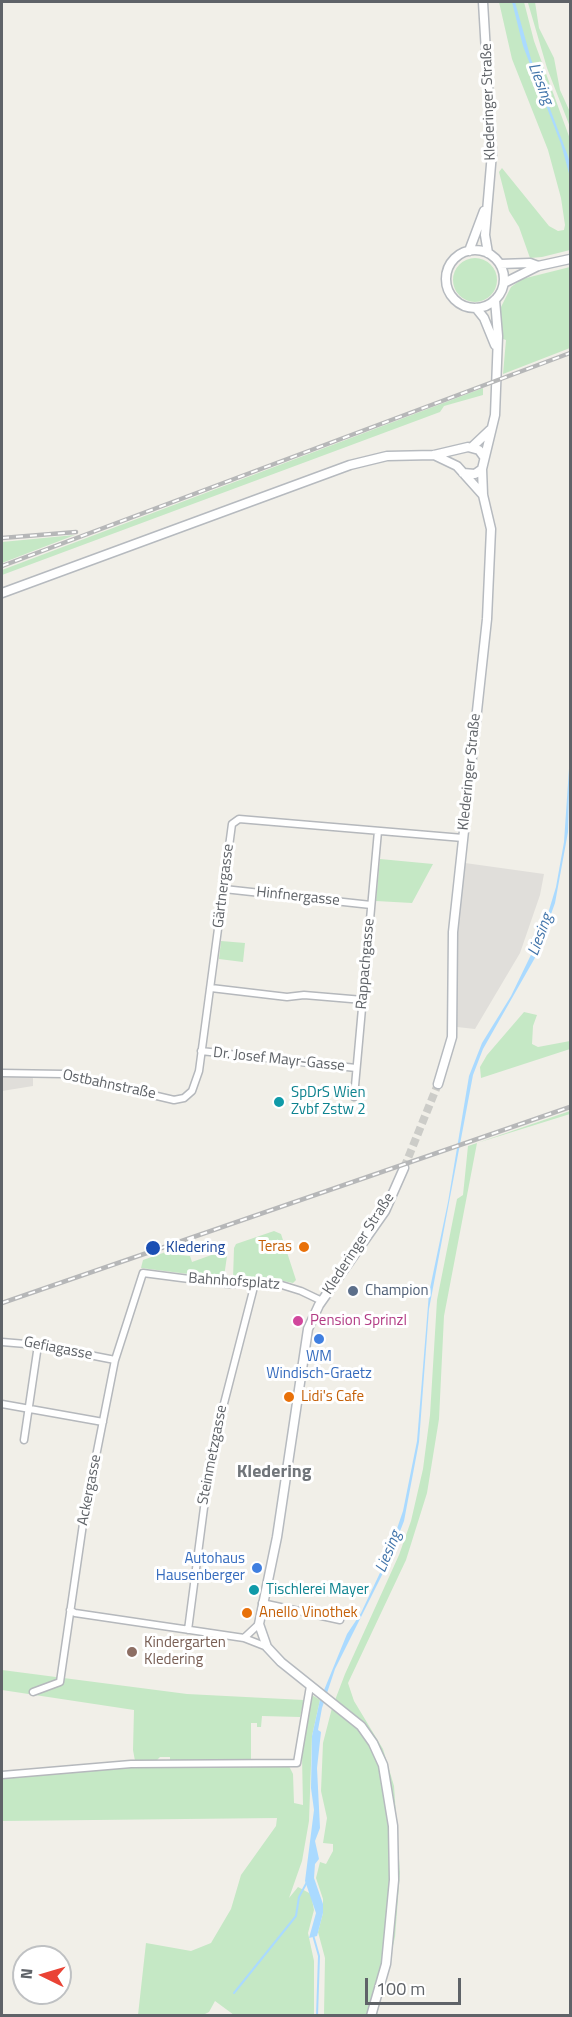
<!DOCTYPE html>
<html>
<head>
<meta charset="utf-8">
<style>
  body { margin:0 }
  #map { position:relative; width:572px; height:2017px; overflow:hidden; background:#f1efe8; font-family:"Titillium Web",sans-serif }
  canvas { display:block }
  .frame { position:absolute; inset:0; border:3px solid #5f6368; pointer-events:none }
  .north { position:absolute; left:12px; top:1945px; width:60px; height:60px; box-sizing:border-box; background:#fff; border:2px solid #bfc1c3; border-radius:50%; rotate:275deg; font-size:16px; font-weight:700; line-height:24px; text-align:center; color:#5f6368 }
  .north::after { content:''; display:block; margin:auto; width:21px; height:27px; background:#ea4335; clip-path:polygon(50% 0,100% 100%,50% 72%,0 100%) }
  .scale { position:absolute; left:365px; top:1978px; width:96px; height:27px; box-sizing:border-box; border:3px solid #5f6368; border-top:0; padding-left:8px; font-size:18px; line-height:21px; white-space:nowrap; color:#5f6368; -webkit-text-stroke:4px #fff; paint-order:stroke }
</style>
</head>
<body>
<div id="map">
<canvas width="572" height="2017"></canvas>
<div class="frame"></div>
<div class="north">N</div>
<div class="scale">100 m</div>
</div>
<script>
const c = document.querySelector('canvas').getContext('2d');
c.lineJoin = 'round';
function fillPath(path, color) { c.fillStyle = color; c.fill(path, 'evenodd'); }
const shape = rows => new Path2D(rows.map(r => 'M' + r).join(''));
function strokePath(path, color, width, dash) { c.strokeStyle = color; c.lineWidth = width; c.lineCap = dash ? 'butt' : 'round'; c.setLineDash(dash || []); c.stroke(path); }
function drawText(font, color, halo, rows, align = 'center') {
  c.font = font + ' "Titillium Web",sans-serif'; c.lineWidth = 6; c.setLineDash([]); c.textBaseline = 'middle'; c.strokeStyle = halo; c.fillStyle = color; for (const [text, x, y, turn = 0] of rows) {
    c.save(); c.translate(x, y); c.rotate((+turn || 0) * Math.PI / 180); c.textAlign = isNaN(turn) ? turn : align; if (halo) c.strokeText(text, 0, 0); c.fillText(text, 0, 0); c.restore();
  }
}
fillPath(shape([
  [465,863,544,874,540,895,520,953,475,1029,457,1027,455,956],
  [33,1075,33,1086,2,1091,2,1076]
]), '#e0deda');
fillPath(shape([
  [499,2,524,2,534,41,570,139,570,250,542,257,530,258,519,227,509,211,499,172,502,168,549,226,558,231,564,230,565,225,561,198,548,150,512,59],
  [528,3,535,2,539,28,554,58,560,90,570,112,570,127,547,68],
  '453 280a22 22 0 1 1 44 0a22 22 0 1 1-44 0Z',
  [570,267,570,348,503,374,506,340,503,339,499,311,511,287,522,279],
  [483,388,483,395,444,406,440,412,2,575,2,570],
  [75,535,41,548,2,563,2,542],
  [380,859,433,864,412,903,376,901],
  [221,941,245,943,243,962,219,959],
  [524,1012,537,1015,533,1026,532,1044,538,1047,570,1041,570,1049,481,1078,480,1067,487,1055],
  [570,1111,570,1114,477,1143,444,1316,439,1419,427,1493,406,1560,348,1683,354,1701,383,1749,394,1786,400,1873,395,1937,377,2015,324,2015,325,1958,318,1932,323,1913,323,1899,316,1878,320,1862,326,1864,333,1851,333,1844,323,1843,327,1818,321,1791,323,1743,332,1708,345,1674,399,1555,411,1521,423,1469,430,1415,437,1300,457,1199,463,1195,468,1146,477,1143],
  [274,1231,281,1234,296,1280,293,1283,264,1277,233,1279,234,1248,236,1244],
  [214,1244,227,1256,224,1277,220,1278,141,1268,143,1260,177,1248,179,1255,190,1256,192,1262,217,1253],
  [2,1670,187,1694,304,1700,300,1717,262,1716,261,1727,257,1727,257,1723,251,1723,251,1761,170,1761,170,1757,160,1757,156,1761,135,1761,133,1750,134,1710,2,1690],
  [312,1695,320,1700,312,1736,309,1821,302,1861,289,1898,298,1887,311,1894,314,1910,308,1933,314,1961,314,2015,234,2015,215,2001,209,2012,203,2015,138,2015,146,1943,191,1951,211,1943,231,1909,241,1875,276,1826,277,1818,2,1821,2,1775,94,1767,289,1766,293,1774,294,1803,303,1805,302,1756]
]), '#c5e8c5');
fillPath(shape([
  [512,2,515,2,531,59,568,156,570,163,570,189,570,177,561,144,523,46],
  [570,754,568,832,555,903,536,956,483,1049,473,1075,429,1309,419,1442,404,1521,386,1567,335,1669,322,1708,318,1730,321,1732,317,1768,320,1828,315,1841,319,1859,315,1864,314,1878,323,1904,323,1913,317,1936,309,1938,316,1913,305,1881,314,1810,311,1788,312,1736,320,1700,347,1634,361,1613,387,1558,403,1511,417,1441,429,1293,448,1202,469,1076,482,1043,511,996,543,930,556,887,564,842]
]), '#aadaff');
strokePath(shape([
  [313,1935,319,1956,317,2016],
  [234,1993,296,1916,299,1897,307,1882]
]), '#aadaff', 2);
strokePath(shape([
  [404,1168,438,1084]
]), '#ccccc8', 8, [8, 4]);
const street = shape([
  [224,889,371,905],
  [211,988,287,997,304,995,363,1000],
  [201,1051,356,1068],
  [2,1073,63,1074,174,1100,184,1098,192,1091,199,1071,232,824,239,819,463,838],
  [354,1097,378,831],
  [2,1342,38,1345,115,1360],
  [2,1404,103,1422],
  [24,1440,38,1345],
  [262,1603,340,1620],
  [70,1610,75,1613,244,1638,267,1647],
  [188,1630,211,1454,255,1283],
  [244,1638,259,1624],
  [33,1692,60,1682,84,1517,115,1360,143,1273,228,1284,272,1282,301,1291,322,1301],
  [2,1775,131,1764,297,1763,310,1686]
]);
const secondary = shape([
  [483,2,492,153,485,235,488,253],
  '446 279a29 29 0 1 1 58 0a29 29 0 1 1-58 0Z',
  [469,251,484,211],
  [500,264,530,263,538,266],
  [504,283,538,266,570,259],
  [476,308,484,318,495,345],
  [472,447,490,430],
  [434,455,457,466,483,495],
  [463,473,475,474,482,469,495,415,498,336,495,300],
  [2,593,350,465,387,456,434,455,468,447,479,450,484,457],
  [438,1084,452,1037,453,932,487,619,491,529,483,495,482,469],
  [371,2016,386,1964,394,1880,393,1826,383,1765,373,1743,361,1726,281,1662,267,1647,259,1624,277,1537,308,1329,319,1305,385,1211,404,1168]
]);
strokePath(street, '#b5b8bc', 9);
strokePath(secondary, '#b6babf', 11);
strokePath(street, '#fff', 6);
strokePath(secondary, '#fff', 8);
const rail = shape([
  [2,538,76,532],
  [2,566,570,353],
  [2,1303,570,1107]
]);
strokePath(rail, '#b6b7b8', 4.5);
strokePath(rail, '#fff', 2, [7]);
for (const [x, y, r, color] of [
  [279,1102,6,"#0f9aa8"],
  [304,1247,6,"#e8710a"],
  [153,1248,8,"#1a4fb4"],
  [353,1291,6,"#5c6f8a"],
  [298,1321,6,"#d1479c"],
  [319,1339,6,"#3f7fe0"],
  [289,1397,6,"#e8710a"],
  [257,1568,6,"#3f7fe0"],
  [254,1590,6,"#0f9aa8"],
  [247,1613,6,"#e8710a"],
  [132,1652,6,"#8d6e63"]
]) { const dot = new Path2D(); dot.arc(x, y, r, 0, 2 * Math.PI); c.fillStyle = color; c.fill(dot); strokePath(dot, '#fff', 2); }
drawText('15px', '#5f6368', '#fff', [
  ["Klederinger Straße",489,102,-92],
  ["Klederinger Straße",470,772,-84],
  ["Gärtnergasse",224,886,-83],
  ["Hinfnergasse",298,897,6],
  ["Rappachgasse",366,964,-85],
  ["Dr. Josef Mayr-Gasse",279,1060,6],
  ["Ostbahnstraße",109,1085,12],
  ["Klederinger Straße",359,1244,-57],
  ["Bahnhofsplatz",234,1282,4],
  ["Gefiagasse",58,1349,11],
  ["Steinmetzgasse",213,1455,-79],
  ["Ackergasse",90,1490,-79]
]);
drawText('15px', '#0d838f', '#fff', [
  ["SpDrS Wien",291,1093],
  ["Zvbf Zstw 2",291,1110],
  ["Tischlerei Mayer",266,1590]
], 'left');
drawText('15px', '#c56008', '#fff', [
  ["Teras",292,1247,"right"],
  ["Lidi's Cafe",301,1397],
  ["Anello Vinothek",259,1613]
], 'left');
drawText('15px', '#164399', '#fff', [
  ["Kledering",166,1248]
], 'left');
drawText('15px', '#4e5e75', '#fff', [
  ["Champion",365,1291]
], 'left');
drawText('15px', '#b23c85', '#fff', [
  ["Pension Sprinzl",310,1321]
], 'left');
drawText('15px', '#366cbe', '#fff', [
  ["WM",319,1357],
  ["Windisch-Graetz",319,1374],
  ["Autohaus",245,1559,"right"],
  ["Hausenberger",245,1576,"right"]
]);
drawText('15px', '#785e54', '#fff', [
  ["Kindergarten",144,1643],
  ["Kledering",144,1660]
], 'left');
drawText('italic 16px', '#4174aa', '#fff', [
  ["Liesing",540,84,69],
  ["Liesing",541,935,-70],
  ["Liesing",389,1552,-68]
]);
drawText('bold 18px', '#70757a', '#fff', [
  ["Kledering",274,1473]
]);
</script>
</body>
</html>
